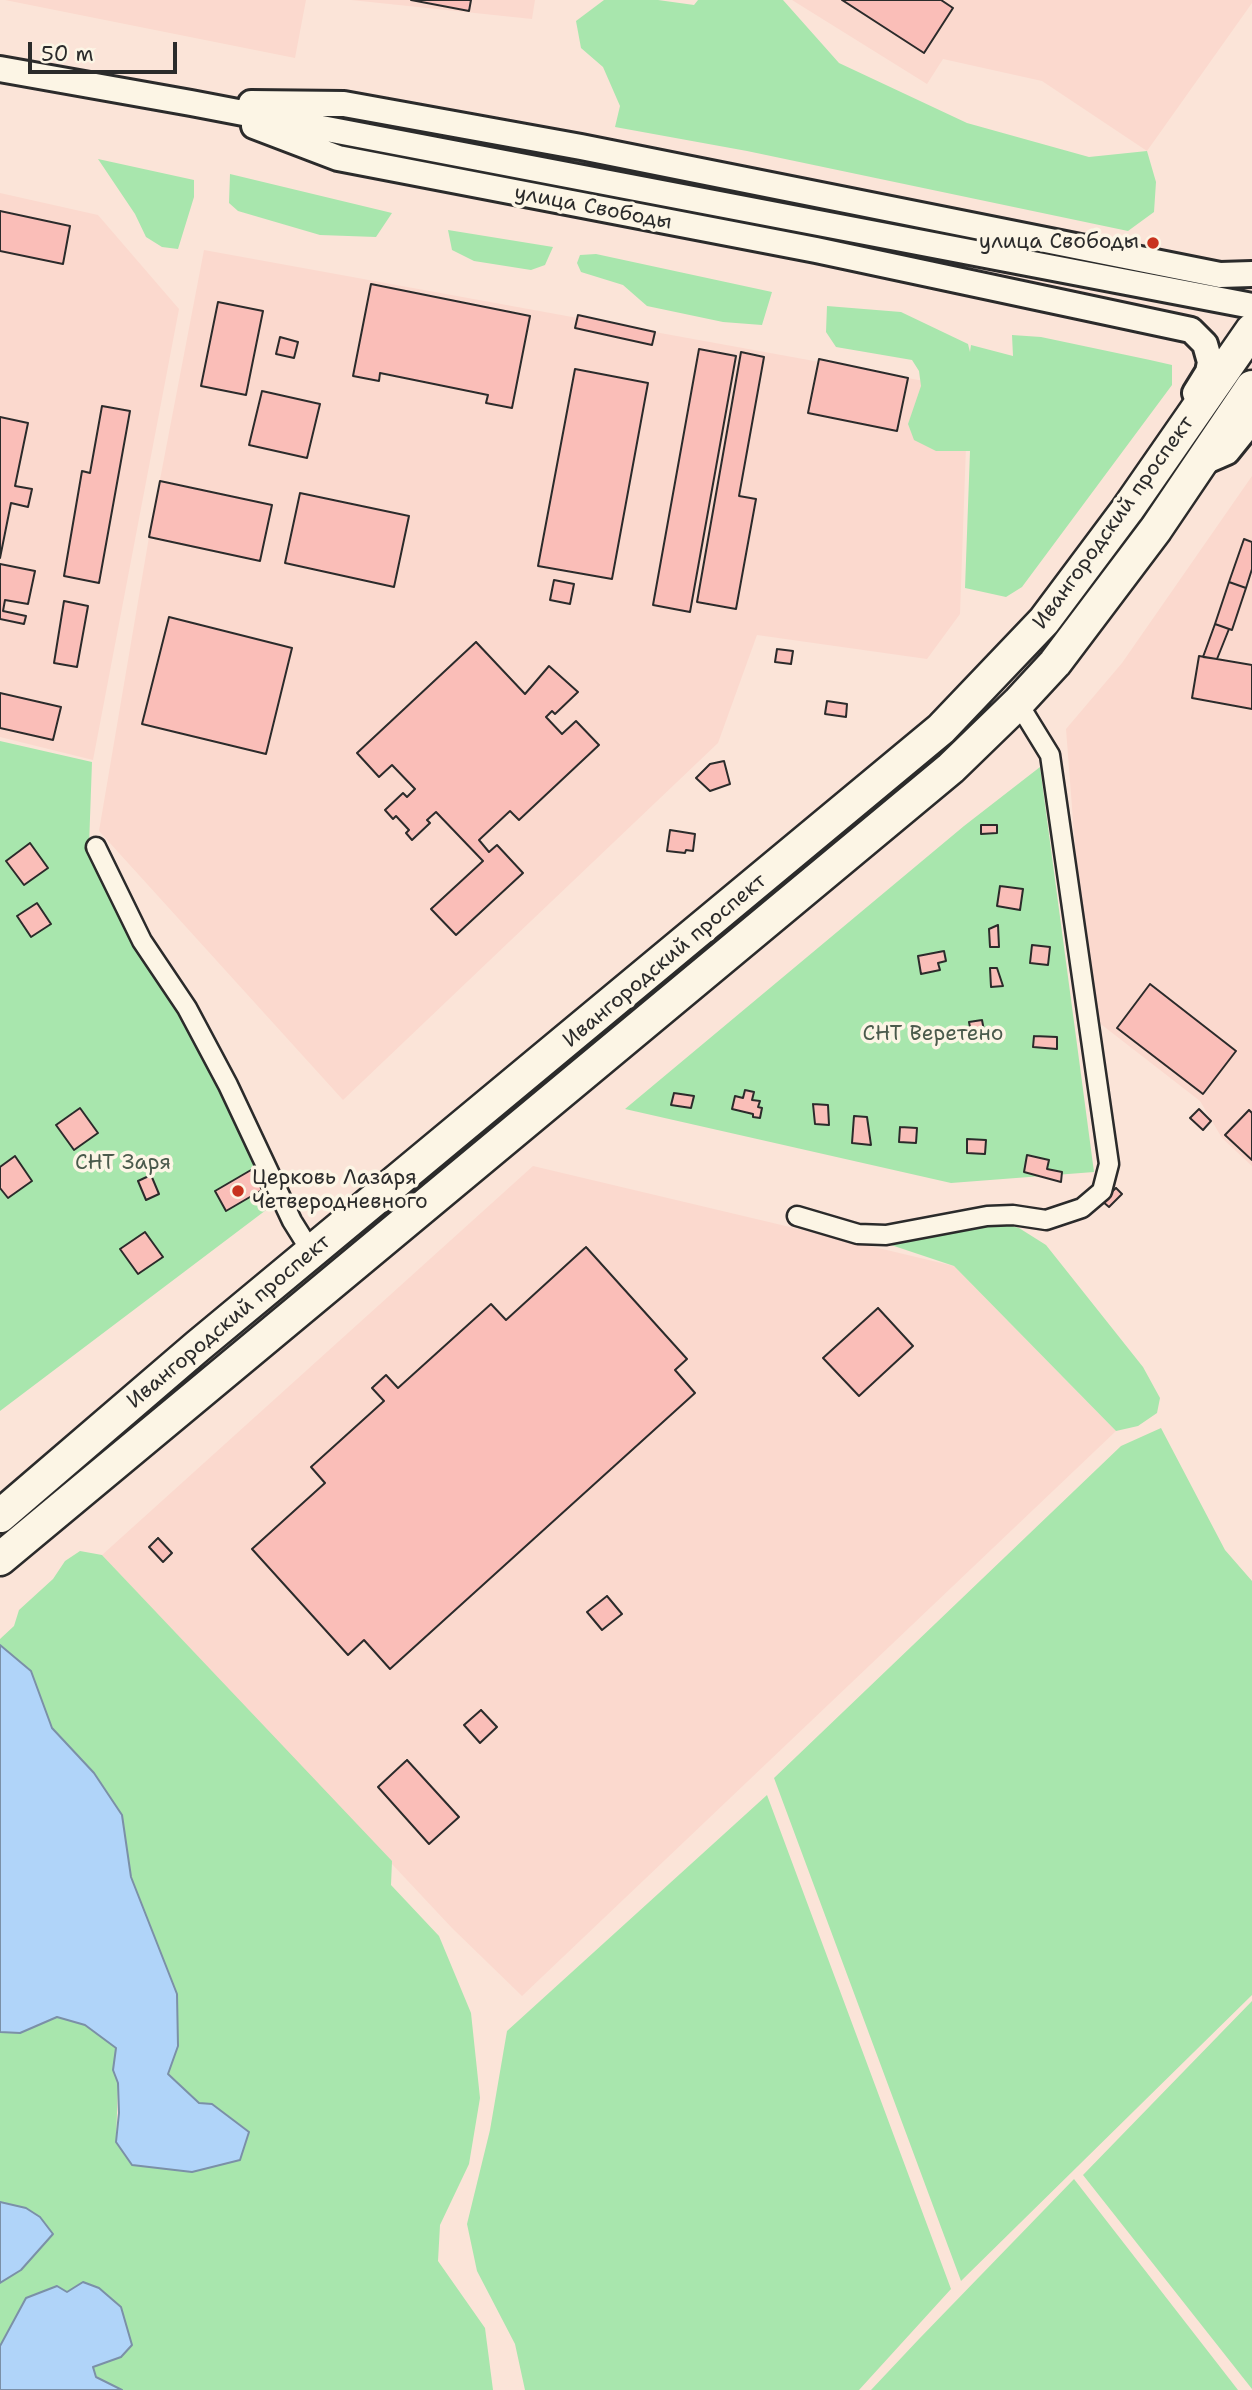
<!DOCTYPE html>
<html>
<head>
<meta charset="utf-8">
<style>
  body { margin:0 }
  #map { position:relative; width:1252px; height:2390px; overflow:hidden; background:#fbe4d8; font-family:"Shantell Sans",sans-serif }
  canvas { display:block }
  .scale { position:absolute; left:28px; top:42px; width:149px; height:32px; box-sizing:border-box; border:4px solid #2b2b2b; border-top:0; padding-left:9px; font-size:21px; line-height:24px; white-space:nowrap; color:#2b2b2b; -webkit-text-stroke:5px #fcf5e5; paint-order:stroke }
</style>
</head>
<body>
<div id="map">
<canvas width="1252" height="2390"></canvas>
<div class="scale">50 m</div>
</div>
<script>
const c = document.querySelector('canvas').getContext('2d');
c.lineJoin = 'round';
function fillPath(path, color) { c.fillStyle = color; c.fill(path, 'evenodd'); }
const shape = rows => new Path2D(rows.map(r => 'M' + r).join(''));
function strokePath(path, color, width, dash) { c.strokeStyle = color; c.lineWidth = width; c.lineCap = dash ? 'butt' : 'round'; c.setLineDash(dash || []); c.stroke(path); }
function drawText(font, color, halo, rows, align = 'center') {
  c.font = font + ' "Shantell Sans",sans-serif'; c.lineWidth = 7; c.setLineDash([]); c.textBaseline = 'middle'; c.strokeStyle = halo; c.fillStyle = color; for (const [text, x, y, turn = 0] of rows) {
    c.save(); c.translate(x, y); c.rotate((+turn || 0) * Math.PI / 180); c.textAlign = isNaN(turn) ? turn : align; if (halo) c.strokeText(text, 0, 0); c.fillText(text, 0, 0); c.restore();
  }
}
fillPath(shape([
  [5,0,306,0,295,58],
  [351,0,535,0,532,19],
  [792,0,1252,0,1252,3,1147,151,1042,81,943,59,927,84],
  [0,193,98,215,179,309,93,760,0,737],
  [204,250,968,389,960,614,927,659,757,635,718,743,343,1100,99,831,149,537],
  [1252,476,1252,1166,1222,1138,1200,1101,1093,1018,1079,899,1066,729,1122,663],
  [533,1166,954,1266,1116,1431,522,1996,452,1928,102,1555]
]), '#fbd9ce');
fillPath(shape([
  [604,0,658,0,694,5,698,0,783,0,839,63,967,123,1089,157,1147,151,1156,182,1154,212,1128,231,747,151,615,127,620,106,603,67,581,48,576,21],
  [98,159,194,180,194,197,178,249,162,247,146,237,135,214],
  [230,174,392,213,376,237,320,235,238,211,229,203],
  [448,230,553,247,545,265,531,270,474,261,452,250],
  [596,254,772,292,762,325,723,322,647,306,623,285,581,272,577,263,580,255],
  [827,306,901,312,968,344,970,352,971,345,1013,356,1012,335,1041,337,1150,360,1172,365,1172,385,1022,587,1006,597,965,588,970,451,936,451,914,440,908,424,921,386,919,371,912,360,836,347,826,332],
  [0,741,92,762,89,846,96,869,232,1108,278,1201,0,1411],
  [1040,767,1094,1172,951,1183,625,1109,964,826],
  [1000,1223,1019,1228,1046,1245,1143,1367,1160,1398,1157,1413,1138,1426,1116,1431,954,1266,876,1240],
  [1161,1428,1225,1550,1252,1581,1252,1995,961,2281,774,1778,1121,1446],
  [80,1551,102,1555,392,1861,391,1885,439,1936,471,2013,480,2098,469,2164,440,2225,438,2261,485,2328,493,2390,122,2390,96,2376,93,2366,121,2357,67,2292,26,2298,0,2346,0,2283,21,2269,26,2208,0,2202,0,2032,20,2033,57,2017,85,2025,116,2048,113,2070,118,2083,116,2142,192,2172,240,2160,249,2133,199,2103,168,2074,178,2046,177,1994,131,1877,122,1815,94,1773,52,1728,31,1671,0,1645,0,1639,14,1626,19,1610,53,1579,65,1561],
  [767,1795,951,2289,859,2390,525,2390,515,2344,477,2271,467,2224,490,2130,507,2031],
  [1252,2001,1252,2389,1083,2175],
  [1074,2179,1238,2390,871,2390,919,2339]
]), '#a8e6ad');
const water = shape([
  [0,1645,31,1671,52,1728,94,1773,122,1815,131,1877,177,1994,178,2046,168,2074,199,2103,212,2104,249,2132,240,2160,192,2172,132,2165,116,2142,119,2113,118,2083,113,2070,116,2048,85,2025,57,2017,20,2033,0,2032,0,1645],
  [0,2202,26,2208,40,2217,53,2234,21,2270,0,2283,0,2202],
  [83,2282,99,2288,121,2307,132,2345,121,2357,93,2367,96,2377,122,2390,0,2390,0,2346,26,2298,57,2286,67,2292,83,2282]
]);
fillPath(water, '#b0d4f9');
strokePath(water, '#7b90a7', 2);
const building = shape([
  [411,0,471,0,469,11,411,0],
  [842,0,941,0,953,8,924,53,842,0],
  [0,211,70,226,63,264,0,251,0,211],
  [371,284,530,316,512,408,486,403,488,395,380,373,379,381,353,376,371,284],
  [218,302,263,311,246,395,201,386,218,302],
  [578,315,655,332,652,345,575,328,578,315],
  [280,337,298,342,294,358,276,354,280,337],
  [699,349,736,356,690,612,653,605,699,349],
  [741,352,764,357,739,496,756,499,736,609,697,602,741,352],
  [819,359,908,378,897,431,808,413,819,359],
  [575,369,648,383,612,579,538,566,575,369],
  [262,391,320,404,307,458,249,445,262,391],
  [102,406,130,411,99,583,64,576,82,471,90,473,102,406],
  [0,417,28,423,15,486,32,489,28,507,11,503,0,558,0,417],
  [160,481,272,505,260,561,149,537,160,481],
  [300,493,409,516,394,587,285,563,300,493],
  [1244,539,1252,542,1252,569,1246,588,1229,582,1244,539],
  [0,564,35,571,28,604,5,600,3,611,26,616,24,624,0,619,0,564],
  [554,580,574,584,570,604,550,600,554,580],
  [1229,582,1246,588,1232,630,1215,624,1229,582],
  [64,601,88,606,77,667,54,663,64,601],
  [169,617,292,648,266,754,142,724,169,617],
  [1215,624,1229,629,1217,659,1203,657,1215,624],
  [476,642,525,694,549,666,578,692,555,714,552,711,546,717,562,734,576,721,599,745,519,820,510,811,479,840,489,852,497,845,523,873,456,935,431,909,483,861,436,812,427,820,430,823,412,840,406,833,409,830,396,816,393,819,385,810,403,793,407,797,415,789,392,765,379,777,357,753,476,642],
  [777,649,793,651,791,664,775,662,777,649],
  [1199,656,1252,665,1252,709,1192,698,1199,656],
  [0,693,61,707,53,740,0,728,0,693],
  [827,701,847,704,846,717,825,714,827,701],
  [724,761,730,784,710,791,696,778,710,764,724,761],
  [981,825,997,825,997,833,981,834,981,825],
  [670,830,695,834,693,851,686,850,685,853,667,851,670,830],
  [30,843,48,868,24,885,6,861,30,843],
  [1000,886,1023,889,1020,910,997,906,1000,886],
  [37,903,51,924,31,937,17,916,37,903],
  [998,925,999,947,990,947,989,929,998,925],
  [1032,945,1050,947,1048,965,1030,963,1032,945],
  [944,951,946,961,938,963,940,970,921,974,918,956,944,951],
  [990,968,997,968,1003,986,991,987,990,968],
  [1150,984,1236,1051,1203,1094,1117,1028,1150,984],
  [982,1020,985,1036,972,1038,969,1022,982,1020],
  [1034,1036,1057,1037,1057,1049,1033,1047,1034,1036],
  [745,1090,754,1092,752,1100,760,1101,758,1107,762,1108,760,1118,753,1117,753,1114,732,1109,735,1096,743,1098,745,1090],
  [674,1093,694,1096,691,1108,671,1105,674,1093],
  [813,1104,828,1105,829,1125,815,1124,813,1104],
  [80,1108,98,1133,74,1150,56,1125,80,1108],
  [1199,1109,1211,1121,1203,1130,1190,1118,1199,1109],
  [1249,1110,1252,1113,1252,1160,1225,1135,1249,1110],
  [854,1116,867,1117,871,1145,852,1143,854,1116],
  [900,1127,917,1128,916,1143,899,1142,900,1127],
  [967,1139,986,1140,985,1154,967,1153,967,1139],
  [1027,1155,1049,1160,1047,1169,1062,1172,1061,1182,1024,1172,1027,1155],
  [15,1156,32,1181,8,1198,0,1188,0,1167,15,1156],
  [251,1170,262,1190,226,1211,215,1191,251,1170],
  [151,1175,159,1194,146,1200,138,1181,151,1175],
  [1116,1188,1122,1194,1109,1207,1102,1201,1116,1188],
  [145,1232,163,1257,138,1274,120,1249,145,1232],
  [586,1247,687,1359,675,1370,695,1393,390,1669,364,1640,348,1655,252,1549,325,1483,311,1467,384,1401,372,1388,386,1375,398,1388,491,1304,506,1320,586,1247],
  [878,1308,913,1346,859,1396,823,1358,878,1308],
  [158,1538,172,1553,163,1562,149,1547,158,1538],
  [607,1596,622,1614,602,1630,587,1612,607,1596],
  [481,1710,497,1727,480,1743,464,1725,481,1710],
  [407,1760,459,1817,429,1844,378,1787,407,1760]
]);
fillPath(building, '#fabeb8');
strokePath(building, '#2b2b2b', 2);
const street = shape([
  [96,847,142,941,187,1008,228,1085,292,1221,312,1253],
  [797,1216,858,1234,886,1235,987,1216,1013,1215,1046,1220,1082,1208,1102,1191,1109,1164,1050,755,1018,703]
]);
const secondary = shape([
  [0,69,191,103,1252,306],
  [251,103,344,104,581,147,1220,275,1252,274],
  [254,126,338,158,816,250,1191,330,1205,344,1210,362,1208,372,1195,393],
  [1204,462,1227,452,1252,421]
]);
const highway = shape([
  [0,1516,198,1346,941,729,1044,621,1127,510,1252,330],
  [0,1559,951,768,1018,703,1055,663,1156,529,1252,387]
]);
strokePath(street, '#2b2b2b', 23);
strokePath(secondary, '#2b2b2b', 30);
strokePath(highway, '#2b2b2b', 37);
strokePath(street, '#fcf5e5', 18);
strokePath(secondary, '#fcf5e5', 24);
strokePath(highway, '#fcf5e5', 32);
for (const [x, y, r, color] of [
  [1153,243,7,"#c8321e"],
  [238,1191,7,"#c8321e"]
]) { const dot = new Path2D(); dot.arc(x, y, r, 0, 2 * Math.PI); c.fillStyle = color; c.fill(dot); strokePath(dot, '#fcf5e5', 2.5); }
drawText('21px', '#2b2b2b', '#fcf5e5', [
  ["улица Свободы",593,208,11],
  ["Ивангородский проспект",1114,523,-54],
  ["Ивангородский проспект",665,961,-40],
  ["Ивангородский проспект",229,1322,-40]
]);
drawText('21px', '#2b2b2b', '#fcf5e5', [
  ["улица Свободы",1139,243],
  ["Церковь Лазаря",252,1179,"left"],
  ["Четверодневного",252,1203,"left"]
], 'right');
drawText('21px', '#4a5a4c', '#fcf5e5', [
  ["СНТ Веретено",933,1035],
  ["СНТ Заря",123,1164]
]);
</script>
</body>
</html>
